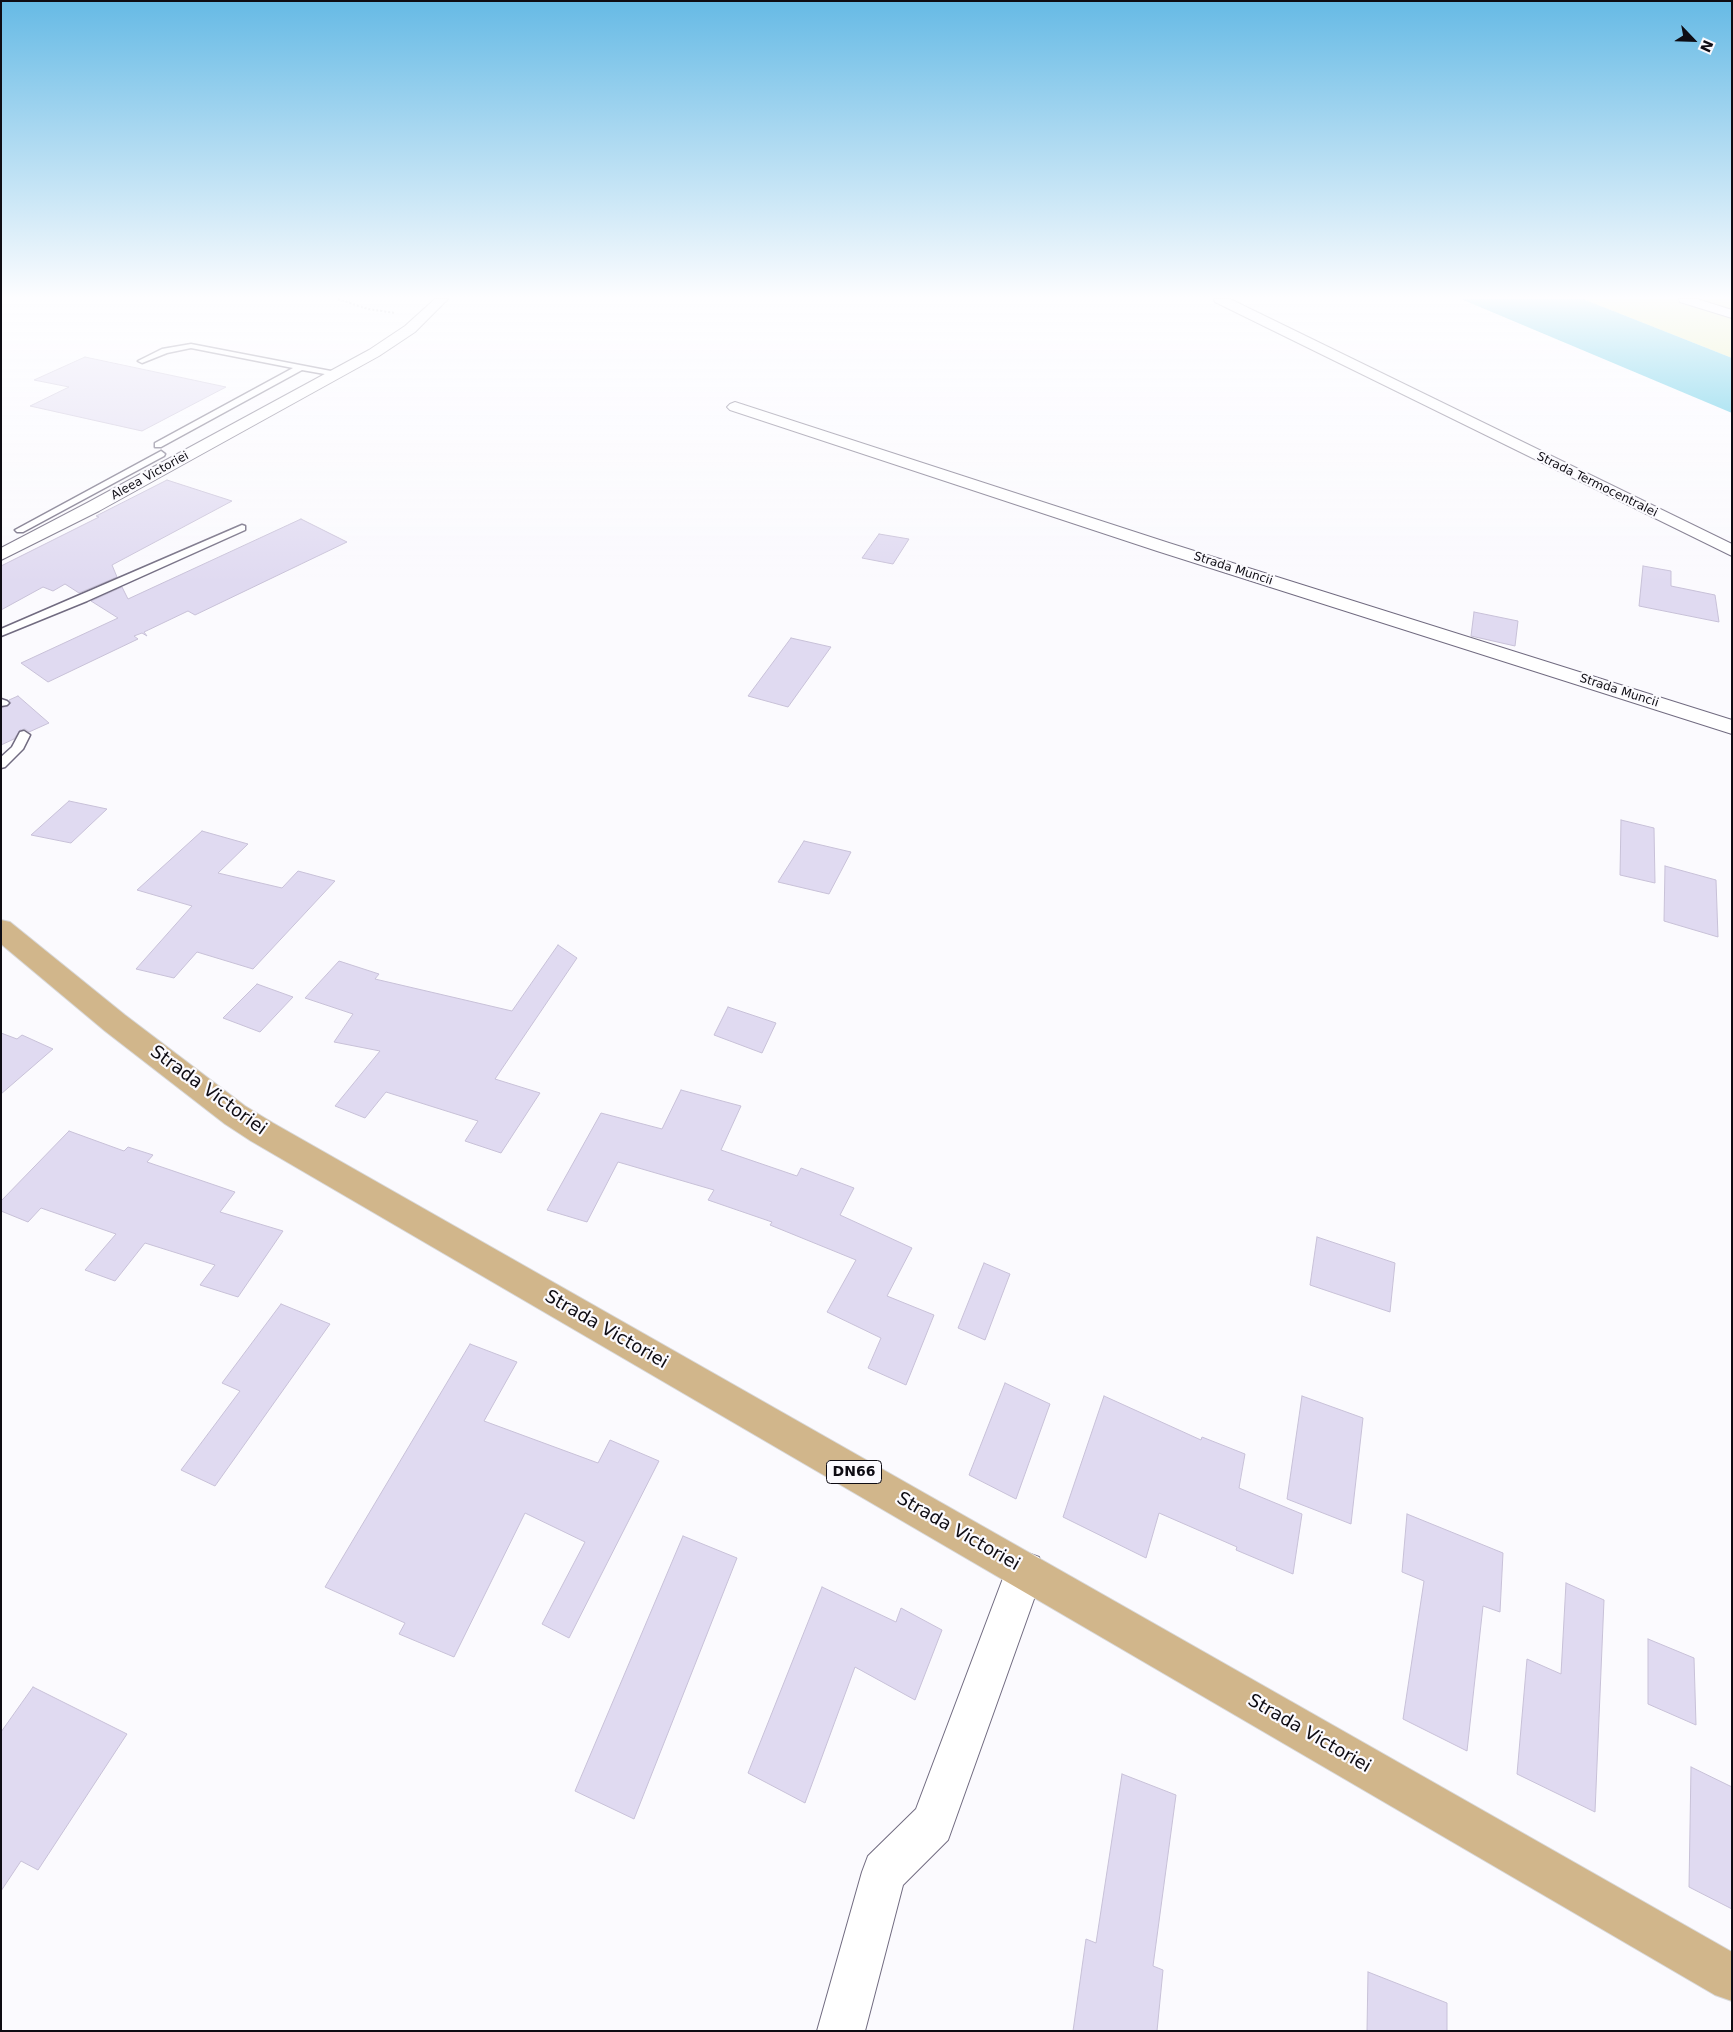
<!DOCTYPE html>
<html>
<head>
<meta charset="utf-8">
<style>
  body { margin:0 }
  #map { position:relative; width:1733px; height:2032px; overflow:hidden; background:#fbfafe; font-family:"DejaVu Sans",sans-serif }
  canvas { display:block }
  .frame { position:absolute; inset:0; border:2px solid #0e0c13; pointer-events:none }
  .north { position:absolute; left:1668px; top:15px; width:50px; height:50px; -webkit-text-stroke:4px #fbfafe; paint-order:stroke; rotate:114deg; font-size:14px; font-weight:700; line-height:20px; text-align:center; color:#0e0c13 }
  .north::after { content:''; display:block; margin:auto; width:18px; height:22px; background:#0e0c13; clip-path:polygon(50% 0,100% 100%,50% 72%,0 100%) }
</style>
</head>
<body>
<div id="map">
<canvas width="1733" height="2032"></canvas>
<div class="frame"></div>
<div class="north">N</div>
</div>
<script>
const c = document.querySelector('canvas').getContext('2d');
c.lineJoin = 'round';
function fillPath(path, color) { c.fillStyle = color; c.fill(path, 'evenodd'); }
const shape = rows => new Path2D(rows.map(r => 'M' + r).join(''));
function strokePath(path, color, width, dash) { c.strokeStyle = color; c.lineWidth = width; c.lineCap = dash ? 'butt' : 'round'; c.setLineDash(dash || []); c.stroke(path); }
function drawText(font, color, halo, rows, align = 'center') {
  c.font = font + ' "DejaVu Sans",sans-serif'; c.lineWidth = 4.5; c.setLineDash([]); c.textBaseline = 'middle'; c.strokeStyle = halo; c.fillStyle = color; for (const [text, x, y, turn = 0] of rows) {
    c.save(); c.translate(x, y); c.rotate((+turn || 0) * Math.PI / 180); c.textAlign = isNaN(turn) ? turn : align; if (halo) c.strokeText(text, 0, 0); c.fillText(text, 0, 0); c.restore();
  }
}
fillPath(shape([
  [1583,299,1732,299,1732,358]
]), '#e2eda9');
fillPath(shape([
  [1461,299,1583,299,1732,358,1732,413]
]), '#44c2e1');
const building = shape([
  [85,357,226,387,142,431,30,406,69,387,34,380,85,357],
  [167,480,232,501,112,565,117,577,79,593,65,584,53,591,43,587,1,610,1,566,99,517,96,516,167,480],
  [301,519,347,542,195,615,188,611,144,632,147,636,142,633,134,636,138,639,48,682,21,663,118,618,91,601,122,587,128,599,301,519],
  [879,534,909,539,893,564,862,558,879,534],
  [1643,566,1671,571,1671,586,1715,595,1719,622,1639,606,1643,566],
  [1474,612,1518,621,1515,646,1471,636,1474,612],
  [791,638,831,647,788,707,748,696,791,638],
  [18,696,49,723,29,732,25,729,20,730,14,739,1,745,1,708,8,706,11,703,9,700,18,696],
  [69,801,107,809,71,843,31,835,69,801],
  [1621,820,1654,828,1655,883,1620,875,1621,820],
  [202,831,248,844,218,873,282,888,298,871,335,881,253,969,197,952,174,978,136,969,192,906,137,890,202,831],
  [804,841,851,852,829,894,778,882,804,841],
  [1665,866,1716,880,1718,937,1664,921,1665,866],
  [558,945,577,958,495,1079,540,1093,501,1153,465,1141,478,1121,386,1092,365,1118,335,1106,380,1051,334,1042,353,1014,305,998,339,961,379,974,375,979,512,1011,558,945],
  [257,984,293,997,260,1032,223,1018,257,984],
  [728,1007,776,1023,762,1053,714,1035,728,1007],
  [1,1033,17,1039,22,1035,53,1049,1,1094,1,1033],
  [681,1090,741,1106,721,1150,797,1176,801,1168,854,1188,840,1215,912,1248,887,1296,934,1315,906,1385,868,1368,881,1338,827,1312,856,1260,770,1225,772,1222,708,1200,714,1190,618,1162,587,1222,547,1210,601,1113,662,1129,681,1090],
  [69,1131,124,1151,128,1147,153,1155,147,1162,235,1192,220,1212,283,1231,238,1297,200,1285,215,1265,145,1243,115,1281,85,1270,116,1234,41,1208,28,1222,1,1211,1,1201,69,1131],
  [1317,1237,1395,1263,1390,1312,1310,1285,1317,1237],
  [984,1263,1010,1274,985,1340,958,1328,984,1263],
  [281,1304,330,1324,215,1486,181,1470,240,1391,222,1383,281,1304],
  [470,1344,517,1362,484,1421,598,1463,610,1440,659,1461,569,1638,542,1624,585,1542,525,1513,454,1657,399,1634,405,1623,325,1587,470,1344],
  [1005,1383,1050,1404,1016,1499,969,1475,1005,1383],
  [1104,1396,1201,1440,1202,1437,1245,1454,1239,1488,1302,1514,1293,1574,1236,1550,1237,1547,1159,1513,1146,1558,1063,1517,1104,1396],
  [1302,1396,1363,1418,1351,1524,1287,1499,1302,1396],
  [1407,1514,1503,1553,1500,1612,1483,1606,1467,1751,1403,1719,1424,1581,1402,1572,1407,1514],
  [683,1536,737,1558,634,1819,575,1791,683,1536],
  [1566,1583,1604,1600,1595,1812,1517,1774,1527,1659,1561,1674,1566,1583],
  [822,1587,896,1622,901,1608,942,1630,915,1700,855,1667,805,1803,748,1773,822,1587],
  [1648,1639,1694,1658,1696,1725,1648,1704,1648,1639],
  [33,1687,127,1734,38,1870,21,1861,1,1891,1,1732,33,1687],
  [1691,1767,1732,1787,1732,1909,1689,1887,1691,1767],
  [1122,1774,1176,1795,1153,1966,1163,1970,1157,2031,1073,2031,1086,1939,1096,1943,1122,1774],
  [1368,1972,1447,2003,1447,2031,1367,2031,1368,1972]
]);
fillPath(building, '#e0daf1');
strokePath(building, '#c8c1d8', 1);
const service = shape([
  [191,344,336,372,340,374,336,376,302,370,161,447,155,447,155,443,293,368,191,348,167,353,142,363,138,361,162,349,191,344],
  [161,451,165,454,164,456,23,532,17,532,15,530,161,451],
  [242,525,245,526,245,530,87,601,1,636,1,629,242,525],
  [1,699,7,701,9,703,7,705,1,706,1,699],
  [24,731,30,735,23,749,5,767,1,768,1,757,12,747,20,732,24,731]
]);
const minor = shape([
  [1679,299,1697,299,1732,310,1732,318,1680,302,1679,299],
  [735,402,1169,543,1732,720,1732,734,1157,551,730,410,727,407,730,404,735,402],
  [1025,1552,1039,1557,1044,1571,948,1840,903,1885,865,2031,817,2031,862,1872,868,1856,916,1809,1011,1557,1025,1552]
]);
const tertiary = shape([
  [435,299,448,299,415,332,379,356,99,511,1,560,1,548,87,503,369,350,405,326,435,299],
  [1214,299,1230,299,1732,544,1732,556,1215,302,1214,299]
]);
const primary = shape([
  [1,920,10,922,125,1015,245,1106,273,1123,1732,1952,1732,2001,1715,1995,251,1141,225,1124,105,1031,1,944,1,920]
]);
strokePath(service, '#716b80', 3);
strokePath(minor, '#716b80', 2);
strokePath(tertiary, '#716b80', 2);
strokePath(primary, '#d8d8d9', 2);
strokePath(shape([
  [338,299,368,309,395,313]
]), '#a5a4a9', 2, [2, 2]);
fillPath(service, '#fff');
fillPath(minor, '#fff');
fillPath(tertiary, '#fff');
fillPath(primary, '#d1b68b');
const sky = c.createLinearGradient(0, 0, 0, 583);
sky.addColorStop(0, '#66bae5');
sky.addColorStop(0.51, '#fdfdff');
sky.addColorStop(1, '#fdfdff00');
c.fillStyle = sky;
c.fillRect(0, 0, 1733, 583);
drawText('12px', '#0e0c13', '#fbfafe', [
  ["Aleea Victoriei",150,476,-29],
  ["Strada Termocentralei",1597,485,26],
  ["Strada Muncii",1233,569,18],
  ["Strada Muncii",1619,691,18]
]);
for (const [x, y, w] of [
  [854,1472,55]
]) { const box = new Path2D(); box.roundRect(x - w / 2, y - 11.5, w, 23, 4); c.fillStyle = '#fbfafe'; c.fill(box); strokePath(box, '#0e0c13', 1); }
drawText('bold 14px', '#0e0c13', null, [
  ["DN66",854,1472]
]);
drawText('18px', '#0e0c13', '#fbfafe', [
  ["Strada Victoriei",208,1091,36],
  ["Strada Victoriei",606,1330,30],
  ["Strada Victoriei",958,1532,30],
  ["Strada Victoriei",1309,1734,30]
]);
</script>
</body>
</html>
